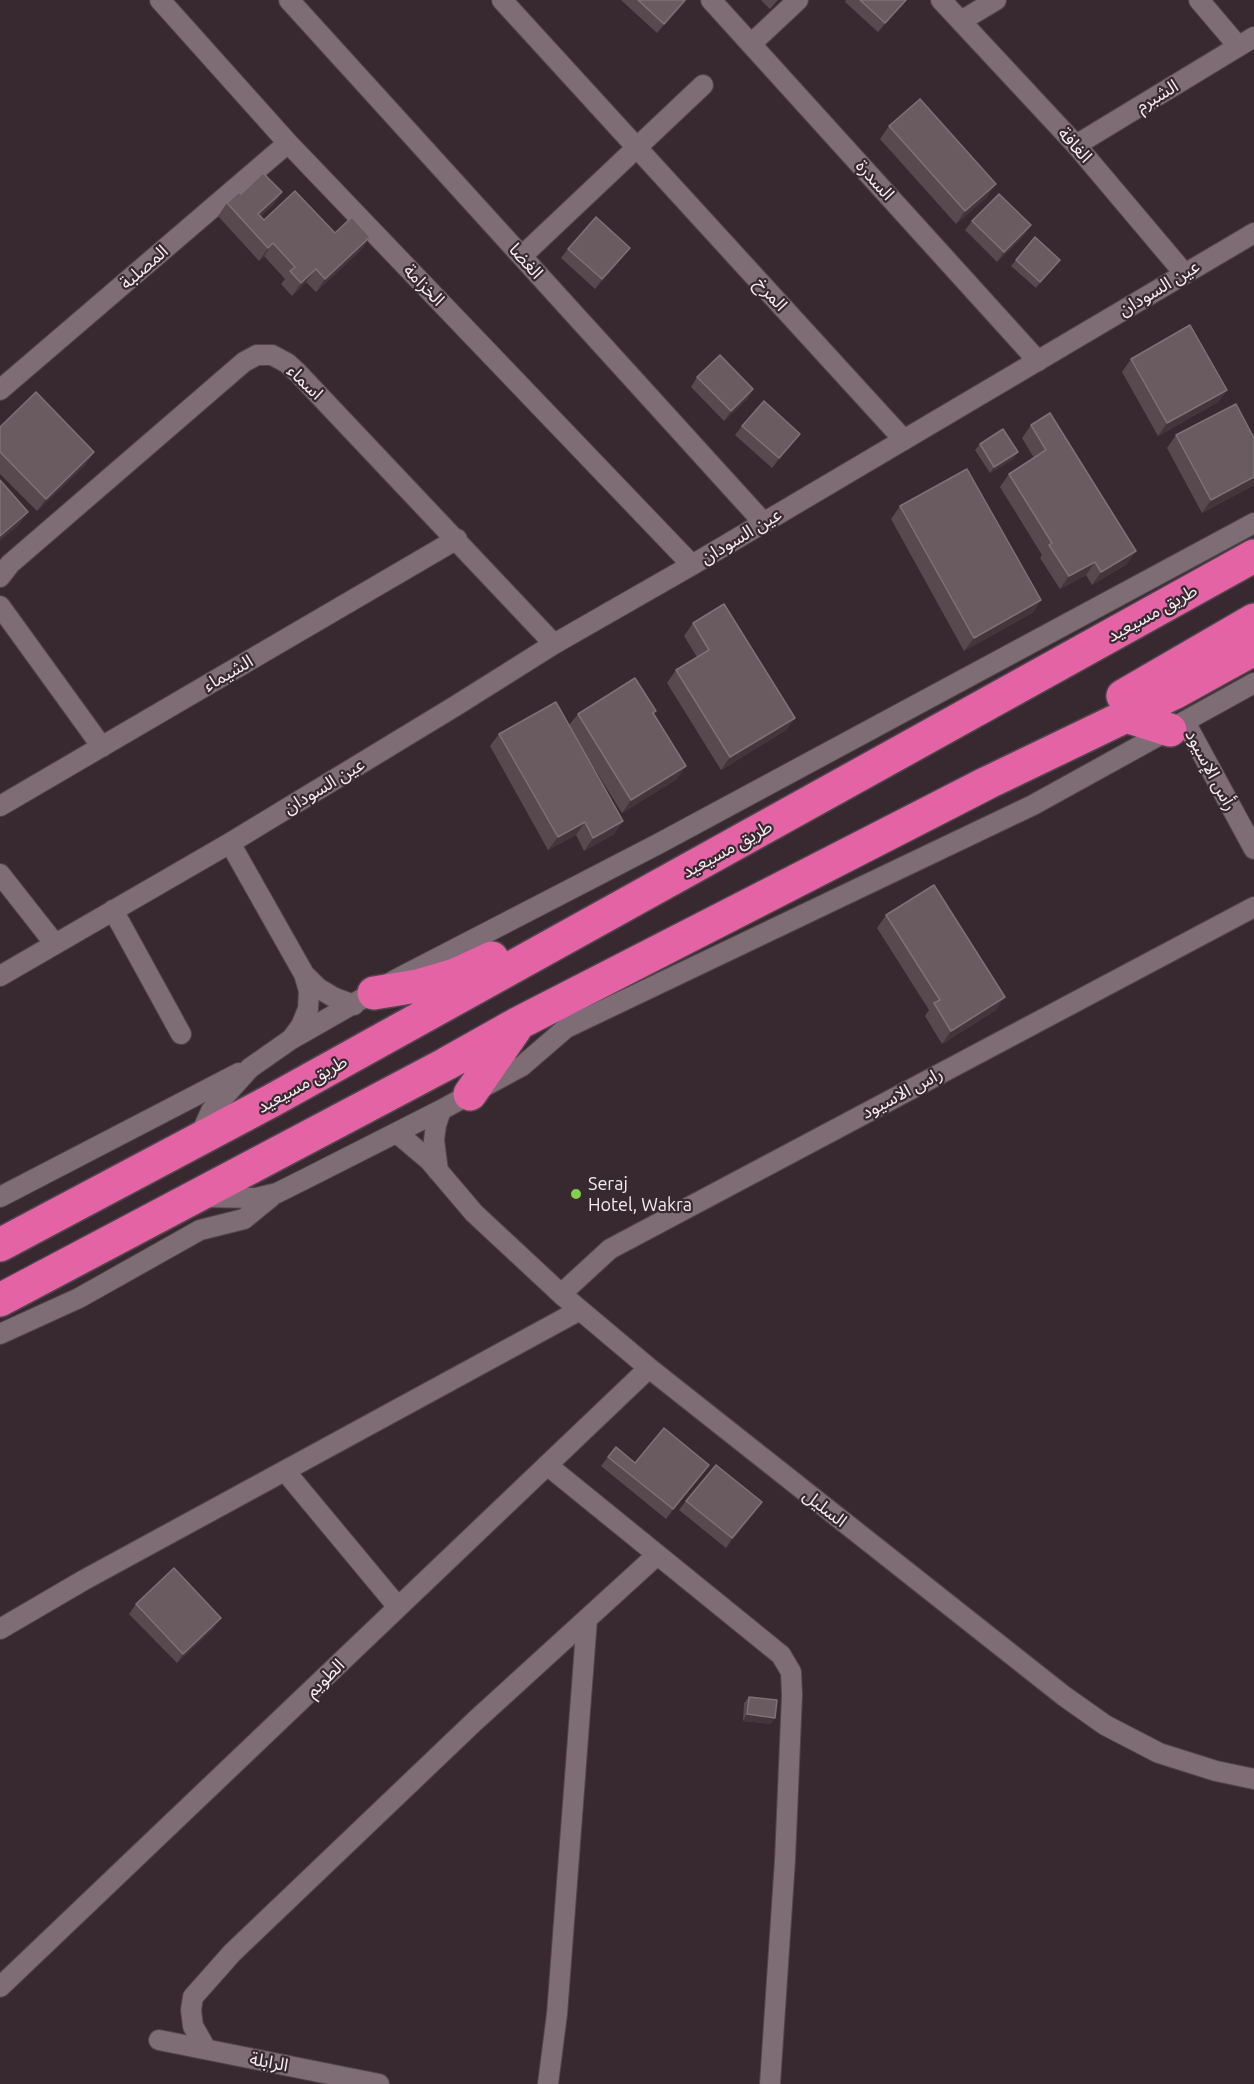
<!DOCTYPE html>
<html>
<head>
<meta charset="utf-8">
<style>
  body { margin:0 }
  canvas { display:block; background:#37292f }
</style>
</head>
<body>
<canvas width="1254" height="2084"></canvas>
<script>
const c = document.querySelector('canvas').getContext('2d');
c.lineJoin = 'round';
const shape = rows => new Path2D(rows.map(r => 'M' + r).join(''));
function strokePath(path, color, width, dash) { c.strokeStyle = color; c.lineWidth = width; c.lineCap = dash ? 'butt' : 'round'; c.setLineDash(dash || []); c.stroke(path); }
function fillPath(path, color) { c.fillStyle = color; c.fill(path, 'evenodd'); }
function drawText(font, color, halo, rows, align = 'center') {
  c.font = font + ' Ubuntu,"Noto Sans Arabic",sans-serif'; c.lineWidth = 4.5; c.setLineDash([]); c.textBaseline = 'middle'; c.strokeStyle = halo; c.fillStyle = color; for (const [text, x, y, turn = 0] of rows) {
    c.save(); c.translate(x, y); c.rotate((+turn || 0) * Math.PI / 180); c.textAlign = isNaN(turn) ? turn : align; if (halo) c.strokeText(text, 0, 0); c.fillText(text, 0, 0); c.restore();
  }
}
const street = shape([
  [160,0,288,143,692,565],
  [289,0,763,522],
  [502,0,904,440],
  [711,0,1038,361],
  [941,0,1076,145,1184,273],
  [1199,0,1238,46],
  [961,21,996,0],
  [751,44,798,0],
  [1076,145,1254,37],
  [522,256,703,85],
  [0,390,288,143],
  [0,577,10,564,244,362,257,355,272,355,287,363,298,373,554,644],
  [0,606,102,747],
  [1185,722,1254,849],
  [0,806,457,539],
  [230,843,304,974,309,991,308,1009,301,1026,292,1038],
  [0,874,55,944],
  [113,910,181,1034],
  [304,974,318,988,335,998,354,1005],
  [0,976,230,843,457,705,554,644,692,565,1254,233],
  [397,1133,429,1160,474,1213,561,1294,649,1368,1064,1696,1105,1725,1159,1753,1216,1771,1254,1779],
  [199,1138,211,1111,250,1068,290,1040,395,980,658,844,1254,523],
  [438,1171,434,1140,436,1125,441,1110],
  [0,1197,239,1073],
  [202,1197,256,1198,277,1193,307,1178,441,1110,522,1066,566,1028,1033,805,1254,683],
  [561,1294,610,1249,1254,907],
  [0,1334,79,1298,200,1230,244,1219,271,1197],
  [547,1465,781,1655,791,1672,792,1695,785,1860,770,2084],
  [285,1471,398,1607],
  [0,1629,84,1580,580,1310],
  [0,1987,649,1368],
  [159,2040,379,2084],
  [206,2049,193,2026,191,2010,193,1997,232,1953,475,1721,657,1555],
  [548,2084,557,2014,587,1619]
]);
const highway = shape([
  [1123,696,1254,620],
  [1126,716,1170,730],
  [374,993,417,986,455,975,492,958],
  [470,1094,515,1029],
  [0,1245,271,1101,1254,556],
  [0,1300,446,1064,519,1023,987,783,1174,693,1254,649]
]);
strokePath(street, '#51454b', 22);
strokePath(highway, '#51454b', 36);
strokePath(street, '#7e6d74', 20);
strokePath(highway, '#e363a5', 33);
fillPath(shape([
  [621,0,687,0,657,33],
  [761,0,778,0,770,9],
  [846,0,907,0,878,32,845,2],
  [889,126,987,197,956,224,880,139],
  [282,192,273,205,261,216,264,220,335,233,370,237,361,250,316,292,306,282,292,296,281,284,285,279,264,256,259,261,218,216,227,203,241,194],
  [972,221,1024,235,997,262,965,230],
  [568,249,623,257,595,289,561,258],
  [1016,260,1055,266,1036,288,1011,266],
  [1131,359,1227,390,1218,402,1158,436,1122,372],
  [697,377,753,389,747,399,724,421,691,387],
  [1031,425,1127,564,1092,585,1086,575,1060,589,1040,558,1042,555,1000,487,1009,474,1034,458,1022,438],
  [742,426,793,443,772,468,735,435],
  [0,427,94,452,85,465,37,511,0,474],
  [1176,435,1254,438,1254,485,1202,513,1167,448],
  [980,444,1013,459,990,473,975,450],
  [900,506,1041,600,1032,613,964,651,891,519],
  [693,623,795,718,786,730,721,770,667,683,676,670,697,657,684,636],
  [578,714,653,714,677,779,622,813,586,755,623,821,614,834,584,851,576,835,548,850,490,746,499,734,569,725],
  [886,915,996,1010,942,1044,925,1016,929,1010,877,928],
  [608,1457,635,1463,702,1474,666,1519,601,1466],
  [686,1501,762,1502,726,1548,679,1510],
  [136,1604,214,1628,177,1663,129,1614],
  [749,1697,771,1724,743,1721,744,1703]
]), '#58494f');
fillPath(shape([
  [685,0,687,0,657,33,664,24],
  [906,0,907,0,878,32,885,23],
  [996,184,987,197,956,224,965,211],
  [282,192,273,205,249,227,258,214],
  [1031,225,1024,235,997,262,1004,252],
  [370,237,361,250,316,292,325,279],
  [273,243,264,256,259,261,268,248],
  [630,248,623,257,595,289,602,279],
  [1060,260,1055,266,1036,288,1040,282],
  [316,269,306,282,292,296,301,283],
  [753,389,747,399,724,421,731,411],
  [1227,390,1218,402,1158,436,1167,423],
  [800,434,793,443,772,468,779,458],
  [94,452,85,465,37,511,46,499],
  [1018,452,1013,459,990,473,994,467],
  [1254,477,1254,485,1202,513,1211,500],
  [28,512,19,525,0,541,0,536],
  [1136,551,1127,564,1092,585,1101,572],
  [1095,562,1086,575,1060,589,1069,576],
  [1041,600,1032,613,964,651,974,638],
  [795,718,786,730,721,770,730,757],
  [686,766,677,779,622,813,631,800],
  [623,821,614,834,584,851,593,838],
  [585,822,576,835,548,850,558,837],
  [1005,997,996,1010,942,1044,951,1031],
  [709,1465,702,1474,666,1519,673,1509],
  [762,1502,755,1512,726,1548,732,1538],
  [221,1618,214,1628,177,1663,183,1654],
  [747,1714,775,1718,771,1724,743,1721]
]), '#44353b');
const building = shape([
  [638,0,685,0,664,24,638,0],
  [860,0,906,0,885,23,860,0],
  [920,99,996,184,965,211,889,126,920,99],
  [263,173,282,192,258,214,264,220,295,191,335,233,352,217,370,237,325,279,316,269,301,283,290,271,295,267,273,243,268,248,227,203,239,192,241,194,263,173],
  [999,194,1031,225,1004,252,972,221,999,194],
  [596,217,630,248,602,279,568,249,596,217],
  [1035,237,1060,260,1040,282,1016,260,1035,237],
  [1190,325,1227,390,1167,423,1131,359,1190,325],
  [720,355,753,389,731,411,697,377,720,355],
  [36,392,94,452,46,499,0,452,0,427,36,392],
  [764,401,800,434,779,458,742,426,764,401],
  [1236,404,1254,438,1254,477,1211,500,1176,435,1236,404],
  [1050,413,1136,551,1101,572,1095,562,1069,576,1049,545,1052,543,1009,474,1046,450,1031,425,1050,413],
  [1003,429,1018,452,994,467,980,444,1003,429],
  [967,469,1041,600,974,638,900,506,967,469],
  [0,480,28,512,0,536,0,480],
  [724,604,795,718,730,757,676,670,709,650,693,623,724,604],
  [635,678,656,711,653,713,686,766,631,800,578,714,635,678],
  [556,702,623,821,593,838,585,822,558,837,499,734,556,702],
  [934,885,1005,997,951,1031,934,1003,940,1000,886,915,934,885],
  [664,1428,709,1465,673,1509,608,1457,616,1447,635,1463,664,1428],
  [716,1465,762,1502,732,1538,686,1501,716,1465],
  [174,1568,221,1618,183,1654,136,1604,174,1568],
  [749,1697,777,1700,775,1718,747,1714,749,1697]
]);
fillPath(building, '#695b60');
strokePath(building, '#7e7177', 1.5);
for (const [x, y, r, color] of [
  [576,1194,6,"#85cf4c"]
]) { const dot = new Path2D(); dot.arc(x, y, r, 0, 2 * Math.PI); c.fillStyle = color; c.fill(dot); strokePath(dot, '#37292f', 2); }
drawText('18px', '#f4ebef', '#37292f', [
  ["الشبرم",1157,96,-31],
  ["الغافة",1075,145,48],
  ["السدرة",875,180,48],
  ["الغضا",526,261,48],
  ["المصلبة",144,267,-41],
  ["الخزامة",424,285,46],
  ["عين السودان",1159,288,-31],
  ["المرخ",771,294,48],
  ["اسماء",305,382,44],
  ["عين السودان",741,536,-31],
  ["طريق مسيعيد",1152,613,-29],
  ["الشيماء",228,673,-30],
  ["رأس الإسيود",1211,770,62],
  ["عين السودان",324,786,-31],
  ["طريق مسيعيد",727,849,-29],
  ["طريق مسيعيد",302,1084,-29],
  ["راس الاسيود",902,1093,-28],
  ["السليل",825,1508,38],
  ["الطويم",325,1678,-44],
  ["الرابلة",269,2062,11]
]);
drawText('18px', '#f4ebef', '#37292f', [
  ["Seraj",588,1184],
  ["Hotel, Wakra",588,1205]
], 'left');
</script>
</body>
</html>
